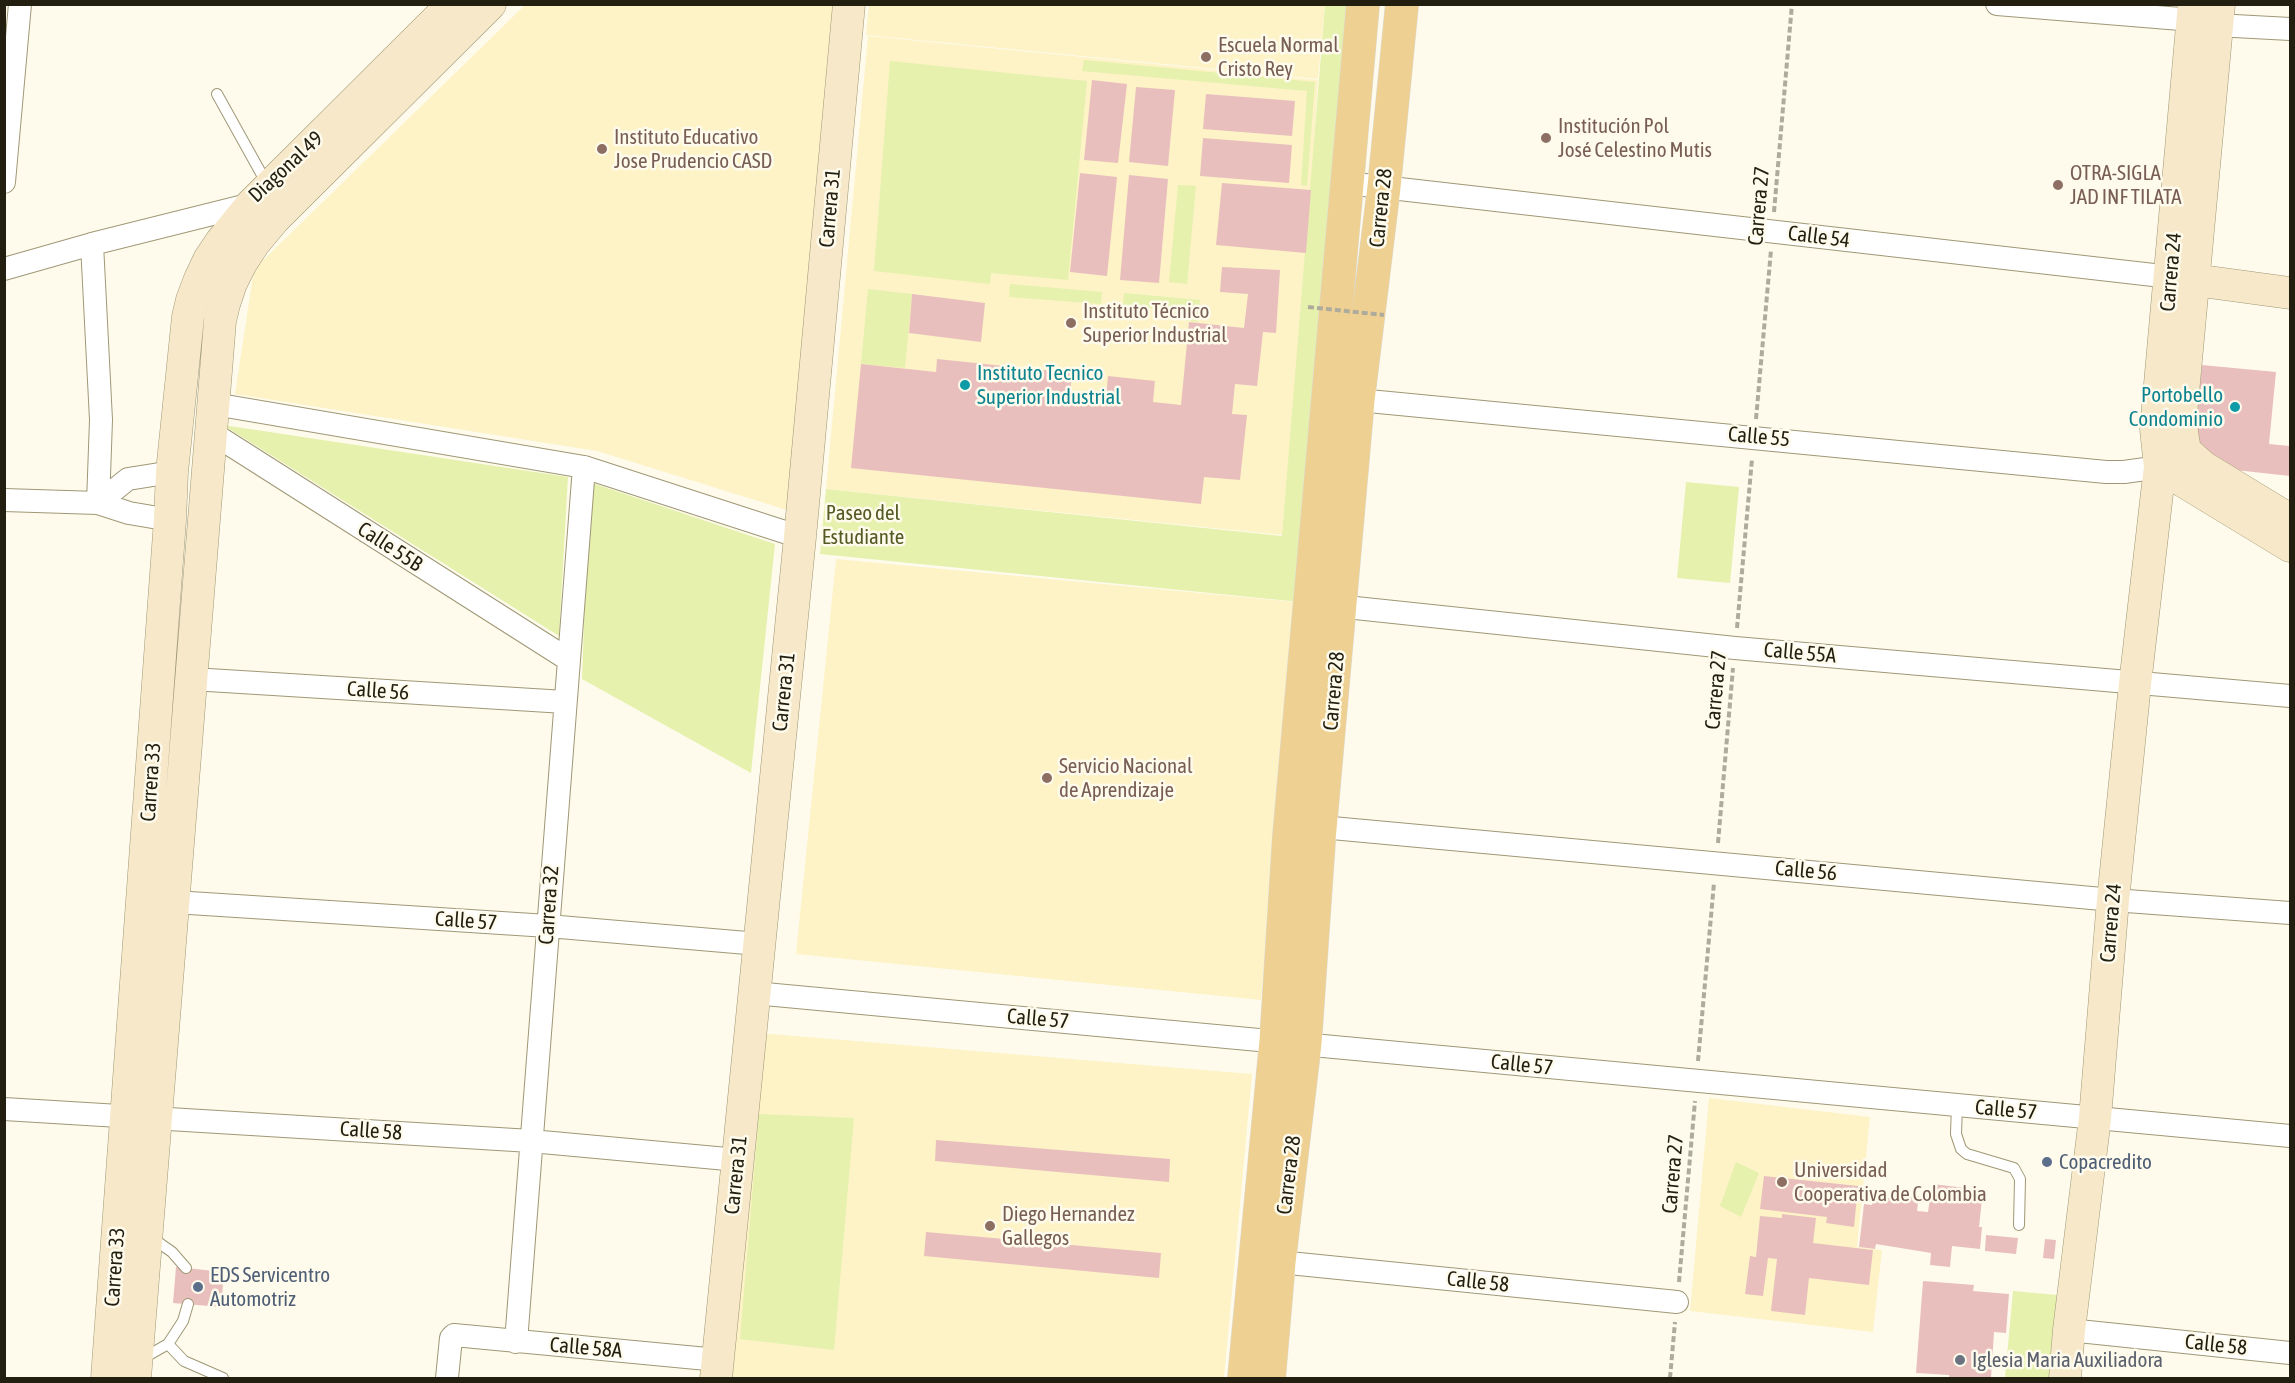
<!DOCTYPE html>
<html>
<head>
<meta charset="utf-8">
<style>
  body { margin:0 }
  #map { position:relative; width:2295px; height:1383px; overflow:hidden; background:#fefbed; font-family:"Asap Condensed",sans-serif }
  canvas { display:block }
  .frame { position:absolute; inset:0; border:6px solid #221f11; pointer-events:none }
</style>
</head>
<body>
<div id="map">
<canvas width="2295" height="1383"></canvas>
<div class="frame"></div>
</div>
<script>
const c = document.querySelector('canvas').getContext('2d');
c.lineJoin = 'round';
function fillPath(path, color) { c.fillStyle = color; c.fill(path, 'evenodd'); }
const shape = rows => new Path2D(rows.map(r => 'M' + r).join(''));
function strokePath(path, color, width, dash) { c.strokeStyle = color; c.lineWidth = width; c.lineCap = dash ? 'butt' : 'round'; c.setLineDash(dash || []); c.stroke(path); }
function drawText(font, color, halo, rows, align = 'center') {
  c.font = font + ' "Asap Condensed",sans-serif'; c.lineWidth = 5; c.setLineDash([]); c.textBaseline = 'middle'; c.strokeStyle = halo; c.fillStyle = color; for (const [text, x, y, turn = 0] of rows) {
    c.save(); c.translate(x, y); c.rotate((+turn || 0) * Math.PI / 180); c.textAlign = isNaN(turn) ? turn : align; if (halo) c.strokeText(text, 0, 0); c.fillText(text, 0, 0); c.restore();
  }
}
fillPath(shape([
  [525,5,841,5,790,511,597,451,235,394,254,269],
  [869,5,869,4,1325,5,1318,79,866,35],
  [868,36,1318,80,1311,190,1283,535,826,489],
  [836,559,1296,602,1261,1000,796,954],
  [759,1033,1252,1074,1224,1378,730,1378],
  [1709,1098,1870,1117,1857,1247,1882,1250,1873,1332,1690,1311]
]), '#fdf3c7');
fillPath(shape([
  [1325,5,1363,5,1310,603,820,554,826,489,1282,536],
  [1084,60,1315,82,1307,186,1301,185,1307,91,1082,71],
  [890,61,1087,81,1068,280,991,273,990,284,874,271],
  [1178,185,1196,186,1187,284,1169,282],
  [1010,284,1102,292,1101,304,1009,297],
  [868,289,912,294,905,368,861,364],
  [1124,293,1200,300,1198,322,1175,319,1176,310,1123,306],
  [223,425,568,477,559,636],
  [589,482,775,544,751,773,582,679],
  [1686,482,1739,487,1730,583,1677,578],
  [759,1114,854,1118,834,1350,740,1339],
  [1736,1162,1759,1173,1741,1217,1720,1206],
  [2013,1291,2057,1295,2049,1378,2005,1378]
]), '#e5f1ad');
fillPath(shape([
  [1092,80,1127,84,1118,163,1084,160],
  [1136,87,1175,90,1168,166,1129,162],
  [1206,94,1295,101,1292,136,1203,129],
  [1203,138,1292,145,1289,183,1200,176],
  [1080,173,1117,177,1107,276,1070,272],
  [1129,175,1168,179,1159,283,1120,280],
  [1222,183,1311,190,1306,253,1216,245],
  [1222,267,1280,270,1276,333,1263,332,1257,386,1235,384,1232,414,1247,415,1240,480,1204,477,1201,504,851,468,861,364,936,372,937,359,1072,373,1070,394,1106,398,1108,376,1155,381,1153,402,1181,405,1189,322,1244,328,1248,294,1220,292],
  [912,294,985,303,981,342,909,333],
  [2202,365,2276,372,2269,444,2290,446,2290,476,2217,468,2194,441],
  [936,1140,1170,1159,1169,1182,935,1161],
  [1764,1176,1858,1186,1854,1227,1826,1223,1827,1217,1760,1209],
  [1932,1184,1983,1190,1979,1227,1982,1227,1980,1249,1952,1246,1950,1267,1930,1265,1931,1253,1876,1244,1875,1249,1859,1247,1864,1204,1872,1205,1873,1196,1889,1198,1890,1193,1919,1196,1917,1211,1928,1212],
  [1782,1214,1816,1218,1813,1243,1873,1250,1869,1285,1809,1278,1805,1315,1771,1311,1777,1259,1768,1258,1763,1296,1745,1294,1750,1256,1756,1257,1760,1216,1782,1218],
  [926,1232,1161,1253,1159,1278,924,1256],
  [1986,1235,2018,1238,2016,1254,1985,1251],
  [2045,1239,2056,1240,2054,1259,2043,1258],
  [176,1267,224,1272,221,1307,173,1303],
  [1923,1281,1974,1285,1973,1291,2009,1294,2006,1333,1994,1332,1991,1378,1949,1378,1949,1375,1916,1373]
]), '#e9bfbd');
const lane = shape([
  [217,94,267,184],
  [1957,1105,1956,1134,1961,1149,1967,1154,2014,1168,2020,1179,2019,1225],
  [152,1238,172,1252,186,1268],
  [168,1344,184,1361,223,1378],
  [140,1360,168,1344,183,1321,188,1304]
]);
const street = shape([
  [1997,4,2193,20,2216,25,2290,29],
  [4,182,20,4],
  [1347,183,2171,277],
  [92,244,101,420,98,503],
  [4,269,92,244,252,204],
  [1358,400,2106,472,2124,472,2160,467],
  [214,404,584,467,800,537],
  [212,433,569,660],
  [4,500,98,503,129,513,170,520],
  [98,503,128,479,172,472],
  [1327,605,1735,648,2290,696],
  [192,679,565,702],
  [1321,827,2113,900,2290,913],
  [174,902,548,926,759,944],
  [754,993,2290,1136],
  [4,1109,531,1141,738,1160],
  [1279,1262,1677,1302],
  [2069,1330,2290,1353],
  [516,1342,584,467],
  [447,1378,451,1338,454,1335,718,1360]
]);
const secondary = shape([
  [2219,4,2181,414,2182,432,2185,451,2203,467,2290,520],
  [2172,277,2290,293],
  [2160,467,2290,546],
  [107,1378,170,520,172,472,188,317,192,300,200,279,209,260,221,242,252,204,453,4],
  [135,1378,220,321,224,304,231,283,241,263,254,243,275,218,490,4],
  [716,1378,800,537,849,4],
  [2065,1378,2069,1330,2095,1118,2113,900,2135,684,2160,467,2156,429,2194,4]
]);
const primary = shape([
  [1244,1378,1276,1041,1289,837,1363,4],
  [1269,1378,1279,1262,1305,1043,1319,840,1358,400,1384,187,1402,4]
]);
strokePath(lane, '#9f9876', 12);
strokePath(street, '#9f9876', 24);
strokePath(secondary, '#9f9876', 33);
strokePath(primary, '#dcdbd9', 34);
strokePath(shape([
  [1774,212,1792,4],
  [1756,419,1771,250],
  [1737,628,1752,459],
  [1718,843,1733,668],
  [1698,1061,1714,883],
  [1679,1282,1695,1101],
  [1670,1378,1675,1322]
]), '#aeab9d', 4, [6, 3]);
strokePath(lane, '#fff', 10);
strokePath(street, '#fff', 22);
strokePath(secondary, '#f6e8c8', 32);
strokePath(primary, '#eed192', 33);
strokePath(shape([
  [1308,307,1384,315]
]), '#aeab9d', 4, [6, 3]);
for (const [x, y, r, color] of [
  [1206,57,6,"#8d6e63"],
  [1546,138,6,"#8d6e63"],
  [602,149,6,"#8d6e63"],
  [2058,185,6,"#8d6e63"],
  [1071,323,6,"#8d6e63"],
  [965,385,6,"#0f9aa8"],
  [2235,407,6,"#0f9aa8"],
  [1047,778,6,"#8d6e63"],
  [2047,1162,6,"#5c6f8a"],
  [1782,1182,6,"#8d6e63"],
  [990,1226,6,"#8d6e63"],
  [198,1287,6,"#5c6f8a"],
  [1960,1360,6,"#6b7280"]
]) { const dot = new Path2D(); dot.arc(x, y, r, 0, 2 * Math.PI); c.fillStyle = color; c.fill(dot); strokePath(dot, '#fefbed', 2); }
drawText('21px', '#785e54', '#fefbed', [
  ["Escuela Normal",1218,45],
  ["Cristo Rey",1218,69],
  ["Institución Pol",1558,126],
  ["José Celestino Mutis",1558,150],
  ["Instituto Educativo",614,137],
  ["Jose Prudencio CASD",614,161],
  ["OTRA-SIGLA",2070,173],
  ["JAD INF TILATA",2070,197],
  ["Instituto Técnico",1083,311],
  ["Superior Industrial",1083,335],
  ["Servicio Nacional",1059,766],
  ["de Aprendizaje",1059,790],
  ["Universidad",1794,1170],
  ["Cooperativa de Colombia",1794,1194],
  ["Diego Hernandez",1002,1214],
  ["Gallegos",1002,1238]
], 'left');
drawText('21px', '#221f11', '#fefbed', [
  ["Diagonal 49",286,167,-43],
  ["Carrera 27",1759,206,-85],
  ["Carrera 31",830,208,-85],
  ["Carrera 28",1381,208,-84],
  ["Calle 54",1819,237,7],
  ["Carrera 24",2171,272,-85],
  ["Calle 55",1759,437,5],
  ["Calle 55B",390,547,33],
  ["Calle 55A",1800,653,5],
  ["Carrera 27",1716,690,-85],
  ["Calle 56",378,691,4],
  ["Carrera 28",1334,691,-85],
  ["Carrera 31",784,692,-84],
  ["Carrera 33",151,782,-86],
  ["Calle 56",1806,871,5],
  ["Carrera 32",549,905,-86],
  ["Calle 57",466,921,4],
  ["Carrera 24",2111,923,-85],
  ["Calle 57",1038,1019,5],
  ["Calle 57",1522,1065,6],
  ["Calle 57",2006,1110,5],
  ["Calle 58",371,1131,4],
  ["Carrera 27",1673,1174,-85],
  ["Carrera 31",736,1175,-84],
  ["Carrera 28",1289,1175,-83],
  ["Carrera 33",115,1267,-86],
  ["Calle 58",1478,1282,6],
  ["Calle 58",2216,1345,6],
  ["Calle 58A",586,1348,5]
]);
drawText('21px', '#0d838f', '#fefbed', [
  ["Instituto Tecnico",977,373],
  ["Superior Industrial",977,397],
  ["Portobello",2223,395,"right"],
  ["Condominio",2223,419,"right"]
], 'left');
drawText('21px', '#535a23', '#fefbed', [
  ["Paseo del",863,513],
  ["Estudiante",863,537]
]);
drawText('21px', '#4e5e75', '#fefbed', [
  ["Copacredito",2059,1162],
  ["EDS Servicentro",210,1275],
  ["Automotriz",210,1299]
], 'left');
drawText('21px', '#5b616d', '#fefbed', [
  ["Iglesia Maria Auxiliadora",1972,1360]
], 'left');
</script>
</body>
</html>
